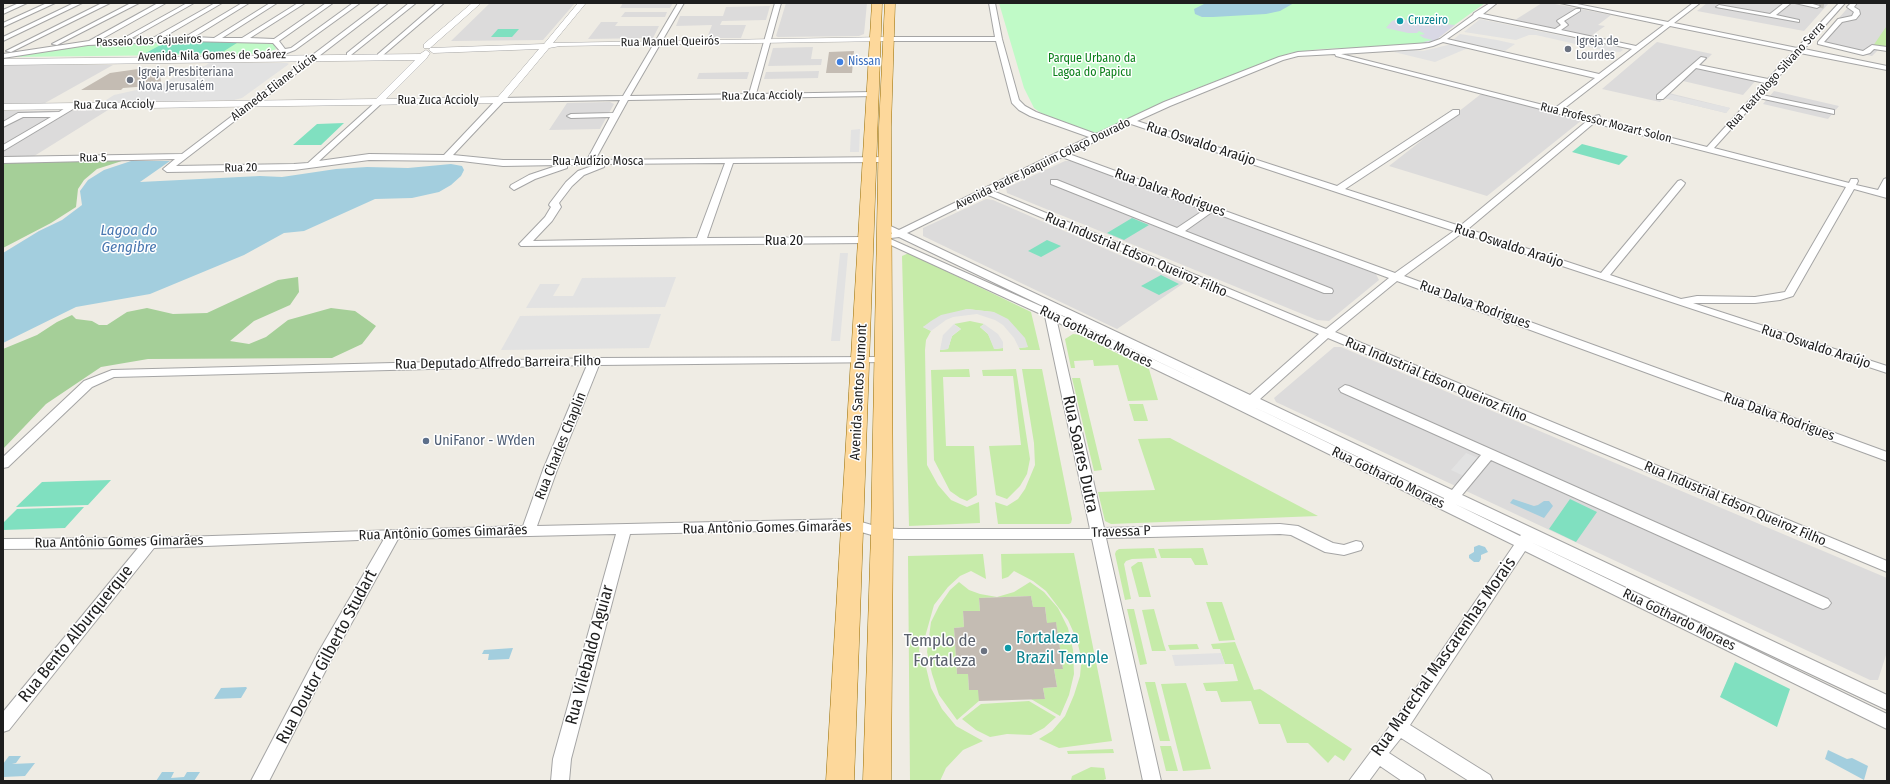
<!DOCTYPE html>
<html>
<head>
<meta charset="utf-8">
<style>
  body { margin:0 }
  #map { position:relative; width:1890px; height:784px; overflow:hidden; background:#efece4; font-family:"Fira Sans Condensed",sans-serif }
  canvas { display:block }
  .frame { position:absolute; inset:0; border:4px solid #1e1e1e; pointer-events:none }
</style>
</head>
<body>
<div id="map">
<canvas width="1890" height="784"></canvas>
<div class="frame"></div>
</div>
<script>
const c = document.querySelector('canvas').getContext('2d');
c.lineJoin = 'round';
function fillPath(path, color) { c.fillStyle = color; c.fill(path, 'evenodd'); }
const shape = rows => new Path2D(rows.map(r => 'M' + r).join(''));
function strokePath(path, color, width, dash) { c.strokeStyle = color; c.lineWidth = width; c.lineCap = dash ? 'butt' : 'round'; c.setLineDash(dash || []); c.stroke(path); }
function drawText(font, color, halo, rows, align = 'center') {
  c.font = font + ' "Fira Sans Condensed",sans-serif'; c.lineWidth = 3; c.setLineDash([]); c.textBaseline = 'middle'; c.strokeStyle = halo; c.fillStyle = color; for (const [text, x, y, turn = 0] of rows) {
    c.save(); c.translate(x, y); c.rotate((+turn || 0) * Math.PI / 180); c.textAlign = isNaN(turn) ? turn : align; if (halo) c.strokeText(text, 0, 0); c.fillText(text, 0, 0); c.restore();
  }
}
fillPath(shape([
  [490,3,575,3,543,40,451,41],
  [623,3,673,3,670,8,620,8],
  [786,3,867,3,864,34,859,36,778,37,776,36],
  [1542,3,1550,3,1611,15,1598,25,1605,26,1591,36,1515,20],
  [1707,3,1829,3,1804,31,1697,11],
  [1852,3,1887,3,1887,51,1879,49,1872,56,1816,44],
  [770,6,766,20,722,21,720,25,746,25,741,38,707,38,712,25,676,26,680,16,723,16,726,7],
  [625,12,667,12,665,17,621,17],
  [601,22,618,22,615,26,659,26,653,38,650,38,588,39],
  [1657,42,1712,54,1701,65,1758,78,1743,95,1683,81,1669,93,1730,108,1726,113,1664,98,1660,102,1602,89],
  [813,47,811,59,822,59,821,65,768,66,773,48],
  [3,65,113,65,45,103,3,104],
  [819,71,818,78,764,79,766,72],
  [749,72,747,79,697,79,699,73],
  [1774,91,1839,106,1828,119,1763,104],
  [1481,94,1582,120,1487,196,1389,166],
  [610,102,614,104,600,129,549,130,567,103],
  [108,110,31,158,3,158,3,111],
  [1065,161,1073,161,1376,274,1379,280,1329,321,1317,320,1007,193,1006,188],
  [986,199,993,200,1184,283,1117,329,923,236,923,228],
  [1334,347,1341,347,1887,578,1887,652,1878,680,1870,680,1276,402,1274,398]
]), '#dcdbdb');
fillPath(shape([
  [1886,27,1887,48,1873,46],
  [909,253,1031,312,1040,350,1020,350,1019,348,1028,347,993,312,967,309,923,327,931,331,926,340,925,350,927,465,938,485,951,500,967,507,979,502,980,523,909,526,902,256],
  [970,321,984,324,980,327,988,334,995,349,1003,348,1003,351,940,352,940,350,948,349,952,336,961,329,954,324],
  [1073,334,1080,335,1149,369,1158,400,1128,401,1118,365,1094,366,1093,360,1074,361,1075,368,1071,368,1065,339],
  [969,369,970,377,943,377,946,446,974,446,977,495,967,501,960,498,950,491,934,460,931,370],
  [1016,369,1030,459,1027,474,1020,486,1007,499,996,495,989,446,1021,445,1013,376,983,376,982,370],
  [1022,369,1042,369,1072,519,1071,523,1069,524,998,524,995,502,1007,506,1018,499,1025,489,1035,465,1034,443],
  [1072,378,1080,378,1102,470,1094,471],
  [1129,404,1143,404,1148,421,1134,421],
  [1170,438,1318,516,1111,524,1105,521,1098,492,1155,490,1138,439],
  [1154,548,1157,558,1132,559,1126,561,1124,564,1131,599,1125,600,1115,554,1116,551,1119,549],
  [1203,548,1208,565,1195,565,1191,558,1161,558,1158,549],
  [1074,553,1112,741,1059,748,1039,739,1052,731,1065,716,1074,695,1080,676,1081,665,1080,653,1077,640,1068,620,1046,591,1033,581,1014,571,1008,577,1002,579,1001,554],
  [983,554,986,579,971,571,960,576,948,587,934,605,925,637,920,645,919,650,921,660,925,663,931,688,942,709,956,726,983,741,963,750,946,768,940,781,910,781,908,556],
  [1138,562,1142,562,1151,597,1139,597,1131,567],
  [959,582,969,590,980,594,997,597,1014,592,1030,582,1044,592,1058,608,1068,628,1073,650,1074,674,1069,695,1060,716,1031,699,1045,699,1043,688,1057,687,1054,669,1063,669,1056,623,1047,623,1045,607,1033,607,1031,596,979,598,980,611,963,611,964,627,954,628,957,674,968,674,969,690,979,690,979,701,957,720,939,695,932,674,927,652,931,622,939,606,950,590],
  [1206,602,1222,602,1235,640,1219,641],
  [1127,609,1134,609,1147,664,1140,665],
  [1154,609,1164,645,1166,651,1152,651,1142,610],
  [1235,642,1254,690,1260,689,1352,749,1344,761,1335,755,1328,763,1308,743,1287,743,1280,724,1259,724,1251,701,1221,702,1217,691,1206,691,1203,683,1238,681,1233,664,1225,664,1220,649,1213,649,1211,644],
  [1197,644,1199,649,1170,650,1168,645],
  [1145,682,1155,682,1170,741,1160,741],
  [1186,683,1189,692,1211,769,1183,771,1161,684],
  [1029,701,1056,717,1044,728,1031,735,1007,734,990,737,976,730,962,719,981,704],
  [1160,746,1171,746,1178,771,1166,771],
  [1113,749,1114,753,1068,754,1067,751],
  [1091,767,1104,768,1106,779,1101,781,1072,781,1071,780,1072,776]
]), '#c6eba9');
fillPath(shape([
  [128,159,97,169,84,180,78,189,76,207,51,223,3,248,3,161],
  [298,277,299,292,290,305,254,321,230,341,249,344,266,337,288,320,331,308,355,311,376,326,362,344,332,358,148,359,101,367,46,404,3,449,3,349,37,335,57,322,72,315,76,319,92,321,99,325,107,325,127,312,147,308,173,314,207,313,278,280]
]), '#a5cf98');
fillPath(shape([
  [999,3,1485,3,1431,42,1408,46,1321,49,1290,53,1174,97,1095,134,1041,113,1034,108,1024,88],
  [166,41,269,42,274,45,276,49,265,54,10,57,69,46]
]), '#c0fac7');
fillPath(shape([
  [498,29,519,29,512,37,491,37],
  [240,41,221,53,144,54,166,42],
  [344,123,321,145,293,145,317,124],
  [1582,144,1628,156,1619,165,1572,152],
  [1132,218,1149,225,1124,240,1107,233],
  [1047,240,1061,246,1041,257,1028,251],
  [1161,275,1179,284,1159,295,1141,286],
  [111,480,88,505,16,507,42,482],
  [1570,499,1597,512,1576,542,1549,529],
  [84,507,65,528,3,530,3,523,17,509],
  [1735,662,1790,689,1777,727,1720,697]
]), '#80e0c0');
fillPath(shape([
  [1480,19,1621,48,1623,50,1620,52,1606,51,1536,35,1529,35,1516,40,1464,32],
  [1460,34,1497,40,1515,44,1505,51,1453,40],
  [1452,44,1468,48,1435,62,1394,52,1411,50,1423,51],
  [209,63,287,63,289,64,242,98,234,100,103,102,114,95,163,84,190,66,205,66],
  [1668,94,1730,108,1726,113,1664,98],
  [860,129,859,152,850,152,851,130],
  [840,253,848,253,840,341,831,341],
  [676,277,665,307,526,308,540,284,560,284,553,296,573,296,582,278],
  [967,309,994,312,1008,319,1025,338,1028,347,1019,348,1014,338,1003,325,995,320,977,314,953,317,946,320,931,331,923,327,931,321,941,315],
  [661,314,649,348,501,350,520,316],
  [954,324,961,329,952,336,948,349,940,350,943,335],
  [984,324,998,334,1003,342,1003,348,994,349,988,334,980,327],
  [1466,453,1478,458,1464,476,1451,470],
  [1221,653,1225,664,1175,666,1172,655]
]), '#e2e2e2');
fillPath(shape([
  [1398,19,1455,25,1436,40,1426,43,1423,42,1432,40,1424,38,1419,35,1425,34,1419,31,1417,33,1408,33,1386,28,1392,21]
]), '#d9d8e5');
fillPath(shape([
  [1206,3,1294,3,1280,11,1266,14,1213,17,1202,17,1195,14,1194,9],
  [131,161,170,161,140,182,260,176,282,177,336,169,367,167,408,168,451,164,462,166,464,170,461,176,451,185,439,192,412,198,375,199,304,231,284,233,244,255,150,294,76,307,3,343,3,253,39,231,62,220,82,205,80,191,88,180,104,170],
  [1513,499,1534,506,1538,505,1544,501,1549,501,1553,506,1544,518,1510,503],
  [1479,545,1485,547,1488,552,1481,555,1481,559,1479,562,1474,562,1469,558,1469,555,1474,552,1474,547],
  [513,648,509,659,488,660,489,654,482,654,484,650],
  [246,687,247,688,241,698,214,699,221,688],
  [1828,750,1847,759,1852,758,1868,766,1864,780,1825,759],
  [9,756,21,756,16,763,12,764,35,763,25,776,3,777,3,764],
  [162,772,174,772,171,778,184,777,187,772,200,772,194,781,156,781]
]), '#a3cede');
fillPath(shape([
  [854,51,852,73,826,73,829,52],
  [159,68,161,82,150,84,149,86,123,88,121,90,81,90,110,73,138,69],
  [1031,596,1033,607,1045,607,1047,623,1056,622,1063,669,1054,669,1057,687,1043,688,1045,699,979,701,978,690,969,690,968,674,957,674,954,628,964,627,963,611,980,611,979,598]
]), '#c4bcb3');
strokePath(shape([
  [1819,4,1824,5]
]), '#c5c3bc', 7, [7, 3.5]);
const minor = shape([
  [19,3,27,3,3,14,3,10,19,3],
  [47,3,55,3,3,27,3,23,47,3],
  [74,3,82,3,3,41,3,37,74,3],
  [102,3,110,3,11,52,6,51,102,3],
  [131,3,139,3,57,45,52,44,131,3],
  [158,3,166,3,98,41,123,40,124,38,187,3,194,3,130,39,153,38,215,3,222,3,162,38,185,37,242,3,249,3,194,37,214,38,270,3,277,3,222,38,242,38,298,3,305,3,250,38,274,39,326,3,333,3,279,41,285,49,291,48,353,3,360,3,295,50,277,57,274,55,280,51,273,43,186,41,88,45,3,58,3,54,89,41,158,3],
  [381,3,388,3,176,166,294,164,308,163,379,99,382,99,382,103,319,161,369,154,444,155,498,98,623,96,678,3,684,3,630,96,749,94,775,3,781,3,756,94,873,92,877,94,876,96,628,100,595,160,889,157,890,159,886,162,733,163,707,238,866,237,871,240,866,243,521,246,519,244,521,242,545,217,551,207,549,205,550,203,566,182,578,171,595,165,567,165,567,168,535,179,514,190,510,187,511,185,529,175,559,165,503,166,462,161,369,160,294,170,167,172,163,169,175,159,3,163,3,157,182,154,381,3],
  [620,100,613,113,571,114,567,116,571,118,610,117,587,160,503,160,453,155,503,102,620,100],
  [725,163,697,238,533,241,552,221,561,207,559,203,572,186,584,175,604,167,605,164,725,163],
  [409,3,416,3,351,55,347,55,347,53,409,3],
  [437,3,444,3,382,56,378,56,378,54,437,3],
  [989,3,995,3,1002,39,1019,100,1025,106,1036,112,1096,134,1164,102,1279,57,1298,52,1429,43,1440,39,1473,15,1474,13,1490,3,1497,3,1483,14,1555,29,1561,25,1557,21,1558,20,1576,9,1580,9,1580,11,1564,21,1568,25,1561,30,1636,46,1664,25,1560,3,1572,3,1668,22,1693,3,1700,3,1674,23,1797,48,1839,3,1845,3,1804,49,1887,66,1887,70,1800,53,1762,95,1834,110,1834,114,1759,98,1714,148,1849,183,1851,179,1857,179,1858,181,1856,185,1878,190,1884,179,1887,178,1887,198,1854,189,1793,296,1780,300,1755,303,1693,303,1887,366,1887,373,1462,233,1404,276,1887,452,1887,461,1397,281,1335,332,1887,561,1887,572,1328,338,1260,399,1452,490,1481,455,1341,392,1339,389,1345,385,1349,386,1828,599,1831,603,1828,607,1823,609,1818,607,1491,460,1462,495,1887,695,1887,710,1531,542,1887,714,1887,729,1525,551,1410,725,1490,775,1493,781,1469,781,1401,738,1389,753,1423,775,1426,781,1402,781,1380,766,1369,781,1349,781,1393,722,1514,545,1209,395,1057,322,1104,528,1280,524,1298,526,1333,543,1344,545,1356,541,1361,542,1363,546,1361,550,1344,555,1325,552,1291,535,1280,534,1106,538,1161,781,1143,781,1092,539,899,539,882,538,851,529,630,534,571,759,569,781,551,781,553,759,616,534,398,539,330,662,269,781,251,781,318,653,384,539,154,548,9,730,3,732,3,712,138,548,3,549,3,539,150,538,523,526,543,470,587,365,114,377,92,387,8,467,3,468,3,457,84,381,112,370,595,358,884,357,890,360,888,362,599,365,557,470,537,526,851,519,882,528,899,529,1090,529,1045,316,880,240,885,237,888,238,1054,312,1203,383,899,237,891,238,889,236,892,233,881,227,886,224,899,230,1089,137,1030,116,1019,110,1012,103,996,41,888,41,885,39,888,37,995,37,989,3],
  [1479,17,1556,33,1632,49,1599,74,1447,39,1479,17],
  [1670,26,1794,51,1768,79,1699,65,1706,58,1701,57,1657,95,1657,99,1663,99,1696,68,1765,83,1707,147,1598,119,1600,117,1599,115,1591,117,1562,110,1670,26],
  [1443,42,1595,78,1555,108,1341,54,1420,49,1433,46,1443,42],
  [1335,54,1336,56,1587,121,1460,226,1345,189,1459,114,1459,110,1453,110,1337,186,1137,121,1170,106,1283,60,1298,56,1335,54],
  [1594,123,1846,187,1785,292,1755,297,1697,296,1681,299,1610,275,1684,185,1685,183,1681,180,1678,181,1601,273,1468,229,1594,123],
  [1131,124,1454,231,1395,273,1069,154,1131,124],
  [1062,157,1204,210,1177,228,1057,180,1051,180,1051,184,1324,293,1332,293,1333,291,1332,289,1185,231,1212,212,1389,278,1326,329,993,191,1062,157],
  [986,194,1319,334,1250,395,907,233,986,194],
  [1252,406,1444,498,1444,499,1252,406],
  [1455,504,1521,535,1520,536,1455,504],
  [1784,3,1791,3,1776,15,1799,20,1799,22,1716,7,1719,5,1770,14,1784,3],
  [1795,3,1809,3,1820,6,1817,8,1795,3],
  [1851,3,1857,3,1854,7,1859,10,1860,14,1856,19,1842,22,1824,42,1863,51,1872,45,1887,47,1887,51,1874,49,1870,53,1863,55,1818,44,1818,42,1838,19,1852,16,1854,12,1847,7,1851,3],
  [71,104,78,106,3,151,3,145,51,117,23,117,3,127,3,122,18,113,59,112,71,104]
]);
const tertiary = shape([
  [472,3,481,3,430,48,424,48,424,44,472,3],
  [578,3,586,3,553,43,888,37,892,39,888,41,560,46,549,48,504,102,501,103,3,110,3,104,376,99,415,60,3,65,3,59,420,54,426,50,430,53,426,59,386,99,498,97,539,49,433,53,429,50,430,48,544,44,578,3]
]);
const primary = shape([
  [872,3,882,3,854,781,826,781,872,3],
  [885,3,895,3,891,127,893,533,891,781,863,781,871,533,879,127,885,3]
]);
strokePath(minor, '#a5a5a5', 2);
strokePath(tertiary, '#a5a5a5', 1);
strokePath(primary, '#986d00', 1);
fillPath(minor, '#fff');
fillPath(tertiary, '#fff');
fillPath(primary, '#fdd89b');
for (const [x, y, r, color] of [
  [1400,21,4,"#0f9aa8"],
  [1568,49,4,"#6b7280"],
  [840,62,4,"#3f7fe0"],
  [130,80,4,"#6b7280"],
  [426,441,4,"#5c6f8a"],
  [1008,648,4,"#0f9aa8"],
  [984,651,4,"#6b7280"]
]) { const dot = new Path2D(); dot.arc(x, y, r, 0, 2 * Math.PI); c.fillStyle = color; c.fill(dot); strokePath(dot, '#fff', 1.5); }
drawText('12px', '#0d838f', '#fff', [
  ["Cruzeiro",1408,21]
], 'left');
drawText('12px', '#1e1e1e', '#fff', [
  ["Passeio dos Cajueiros",149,41,-2],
  ["Rua Manuel Queirós",670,42,-1],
  ["Avenida Nila Gomes de Soárez",212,56,-1],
  ["Rua Teatrólogo Silvano Serra",1776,76,-48],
  ["Alameda Eliane Lúcia",274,87,-37],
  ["Rua Zuca Accioly",762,96,-1],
  ["Rua Zuca Accioly",438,101],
  ["Rua Zuca Accioly",114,105,-1],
  ["Rua Professor Mozart Solon",1606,123,14],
  ["Rua 5",93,158,-1],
  ["Rua Audízio Mosca",598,162],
  ["Avenida Padre Joaquim Colaço Dourado",1043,164,-26],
  ["Rua 20",241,168,-1]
]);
drawText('12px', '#5b616d', '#fff', [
  ["Igreja de",1576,42],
  ["Lourdes",1576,56],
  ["Igreja Presbiteriana",138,73],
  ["Nova Jerusalém",138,87]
], 'left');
drawText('12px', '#097f19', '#fff', [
  ["Parque Urbano da",1092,59],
  ["Lagoa do Papicu",1092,73]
]);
drawText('12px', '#366cbe', '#fff', [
  ["Nissan",848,62]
], 'left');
drawText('14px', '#1e1e1e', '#fff', [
  ["Rua Oswaldo Araújo",1201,144,18],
  ["Rua Dalva Rodrigues",1170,193,20],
  ["Rua 20",784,241],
  ["Rua Oswaldo Araújo",1509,246,18],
  ["Rua Industrial Edson Queiroz Filho",1136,255,23],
  ["Rua Dalva Rodrigues",1475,305,20],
  ["Rua Gothardo Moraes",1096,337,26],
  ["Rua Oswaldo Araújo",1816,347,18],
  ["Rua Deputado Alfredo Barreira Filho",498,363,-1],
  ["Rua Industrial Edson Queiroz Filho",1436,380,23],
  ["Avenida Santos Dumont",859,392,-87],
  ["Rua Dalva Rodrigues",1779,417,20],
  ["Rua Charles Chaplin",561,446,-68],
  ["Rua Gothardo Moraes",1388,478,26],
  ["Rua Industrial Edson Queiroz Filho",1735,504,23],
  ["Rua Antônio Gomes Gimarães",767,528,-1],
  ["Travessa P",1121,532,-2],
  ["Rua Antônio Gomes Gimarães",443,533,-2],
  ["Rua Antônio Gomes Gimarães",119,542,-1],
  ["Rua Gothardo Moraes",1679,620,26]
]);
drawText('14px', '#4e5e75', '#fff', [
  ["UniFanor - WYden",434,441]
], 'left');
drawText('italic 15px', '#4877b0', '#fff', [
  ["Lagoa do",129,231],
  ["Gengibre",129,248]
]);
drawText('17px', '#1e1e1e', '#fff', [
  ["Rua Soares Dutra",1080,454,78],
  ["Rua Bento Alburquerque",76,634,-51],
  ["Rua Vilebaldo Aguiar",590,655,-75],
  ["Rua Doutor Gilberto Studart",327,657,-62],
  ["Rua Marechal Mascarenhas Morais",1444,657,-55]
]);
drawText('17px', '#0d838f', '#fff', [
  ["Fortaleza",1016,638],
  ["Brazil Temple",1016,658]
], 'left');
drawText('17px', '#5b616d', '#fff', [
  ["Templo de",976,641],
  ["Fortaleza",976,661]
], 'right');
</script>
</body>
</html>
